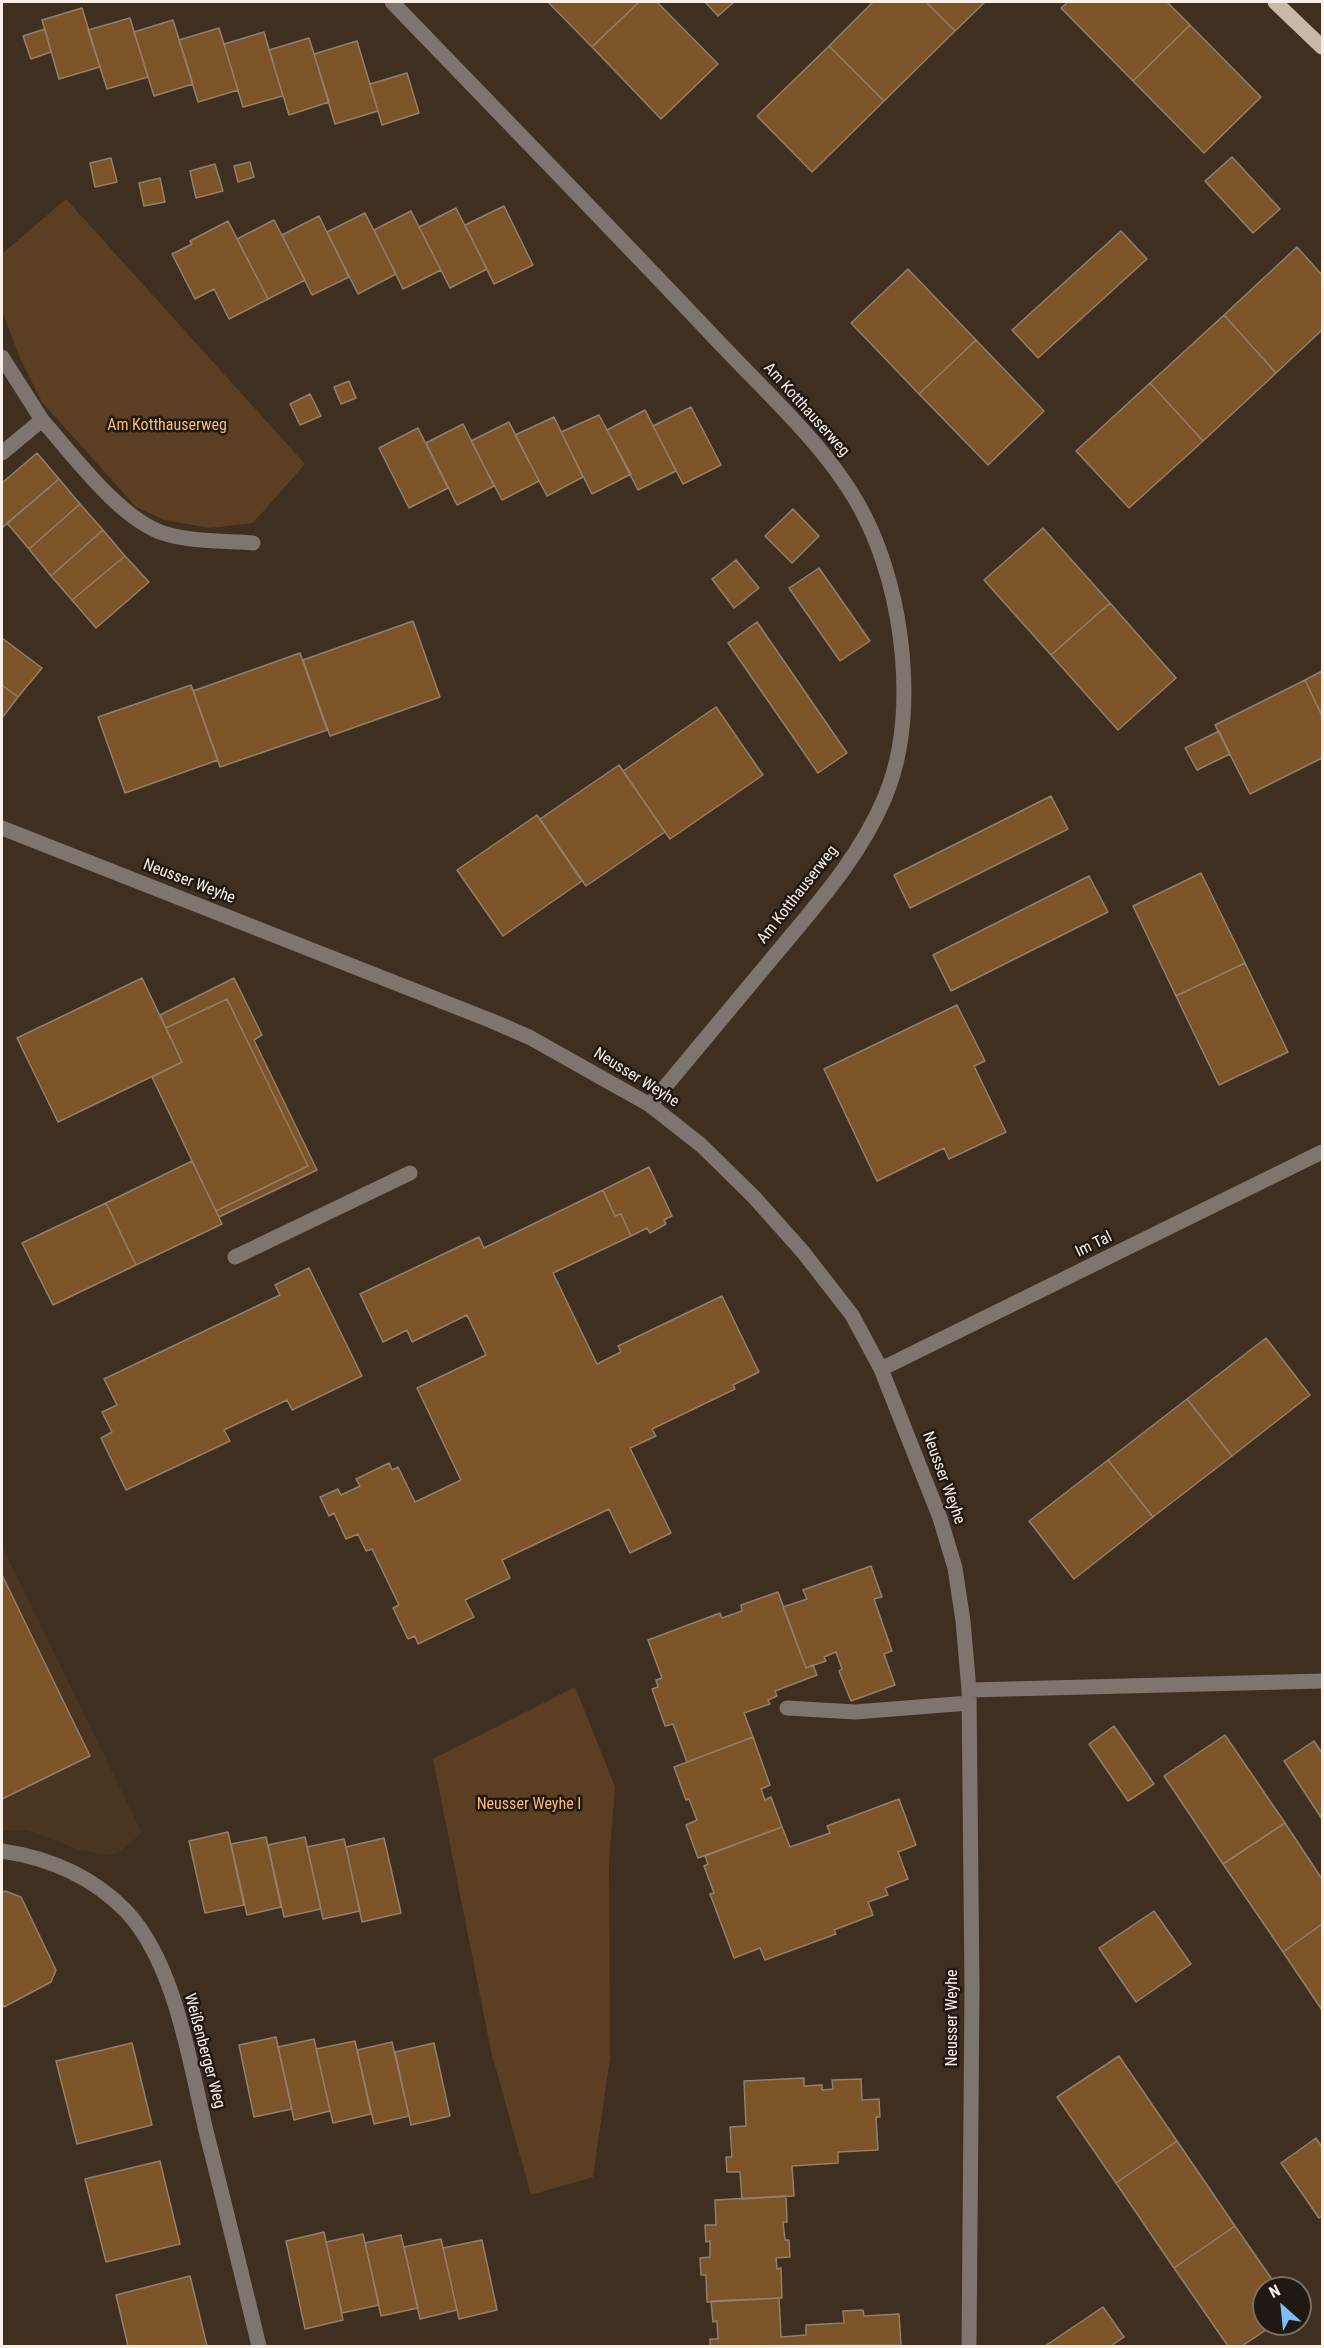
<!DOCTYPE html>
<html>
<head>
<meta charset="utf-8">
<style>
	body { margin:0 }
	#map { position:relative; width:1324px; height:2348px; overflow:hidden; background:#3f2f20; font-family:"Roboto Condensed",sans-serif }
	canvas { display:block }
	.frame { position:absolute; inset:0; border:3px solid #fbf0e7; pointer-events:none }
	.north { position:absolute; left:1252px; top:2276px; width:60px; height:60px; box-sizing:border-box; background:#201912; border:2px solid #786f67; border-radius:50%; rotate:333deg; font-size:16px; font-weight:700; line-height:24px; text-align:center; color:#fbf0e7 }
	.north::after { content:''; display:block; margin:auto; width:21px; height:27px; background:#7bbef8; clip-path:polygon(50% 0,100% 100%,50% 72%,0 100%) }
</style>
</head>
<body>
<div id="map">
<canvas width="1324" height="2348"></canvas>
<div class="frame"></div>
<div class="north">N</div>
</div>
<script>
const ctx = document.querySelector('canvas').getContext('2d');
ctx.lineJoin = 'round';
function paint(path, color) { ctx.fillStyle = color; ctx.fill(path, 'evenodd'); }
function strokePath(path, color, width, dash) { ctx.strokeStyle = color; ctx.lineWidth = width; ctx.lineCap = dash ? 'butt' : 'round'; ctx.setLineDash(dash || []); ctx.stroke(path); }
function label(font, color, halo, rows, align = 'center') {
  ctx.font = font + ' "Roboto Condensed",sans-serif'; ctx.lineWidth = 5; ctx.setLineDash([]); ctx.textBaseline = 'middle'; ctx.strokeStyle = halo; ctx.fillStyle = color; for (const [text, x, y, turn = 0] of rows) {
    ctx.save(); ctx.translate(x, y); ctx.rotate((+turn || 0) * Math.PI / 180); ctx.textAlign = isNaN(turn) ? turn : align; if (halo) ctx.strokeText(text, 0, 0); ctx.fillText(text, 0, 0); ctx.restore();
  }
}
const built = new Path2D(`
	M2,1546l140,287 -25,21 -12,1 -25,-5 -53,-20 -25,1z`);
const green = new Path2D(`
	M66,199l239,265 -52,59 -43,5 -46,-8 -28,-13 -94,-105 -21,-42 -19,-49v-57z
	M575,1687l40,100 -6,74 1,197 -17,119 -62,18 -40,-144 -58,-292z`);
const building = new Path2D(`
	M548,2h91l-47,45z
	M639,2h18l61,62 -57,55 -69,-72z
	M705,2h29l-16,14z
	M873,2h53l29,29 -71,70 -55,-55z
	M926,2h59l-30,29z
	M1068,2h99l23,23 -57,56 -72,-73z
	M82,8l18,59 -41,12 -17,-59z
	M130,18l18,59 -41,12 -19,-59z
	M173,20l20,64 -39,12 -20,-64z
	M1190,25l71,72 -57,56 -71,-72z
	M219,28l19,62 -40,12 -19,-62z
	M45,29l6,23 -20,7 -8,-23z
	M264,32l19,64 -40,11 -19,-63z
	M309,38l20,64 -40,13 -20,-65z
	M357,41l21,70 -43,13 -21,-70z
	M829,46l55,55 -72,71 -55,-56z
	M407,73l12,40 -37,12 -12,-41z
	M1232,157l48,52 -27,24 -48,-52z
	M111,158l6,24 -22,5 -5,-24z
	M250,162l4,15 -16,5 -4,-16z
	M215,164l8,27 -27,7 -6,-27z
	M160,178l5,24 -21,4 -5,-23z
	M504,206l29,59 -39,19 -29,-59z
	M456,208l31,61 -37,19 -31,-61z
	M411,211l30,59 -38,19 -29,-59z
	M365,213l31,61 -38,20 -31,-62z
	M319,216l30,61 -37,18 -30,-60z
	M274,220l31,60 -37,19 -31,-60z
	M228,221l40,78 -39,20 -15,-30 -19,10 -23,-45 20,-10 -2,-3z
	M1121,231l26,28 -109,99 -26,-28z
	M1297,247l25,28v55l-46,43 -52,-58z
	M908,269l68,71 -57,54 -68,-71z
	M1224,315l52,58 -73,68 -53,-58z
	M976,340l68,71 -56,54 -69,-71z
	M349,381l7,17 -15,6 -7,-17z
	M1150,383l53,58 -74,67 -53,-57z
	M310,394l11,22 -21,9 -10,-21z
	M691,407l30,58 -38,19 -30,-58z
	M645,410l31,61 -38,19 -31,-60z
	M599,415l32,59 -39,20 -31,-62z
	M554,417l29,60 -36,19 -32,-61z
	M509,422l30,59 -37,19 -31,-59z
	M463,424l31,62 -37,19 -31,-62z
	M418,428l30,60 -39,20 -30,-60z
	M37,453l22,26 -57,49v-45z
	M59,479l21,25 -51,45 -22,-26z
	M80,504l23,26 -52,46 -22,-27z
	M793,509l26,27 -27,27 -27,-27z
	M1043,528l67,75 -59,52 -67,-75z
	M103,530l22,26 -53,44 -21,-24z
	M125,556l24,26 -53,46 -24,-28z
	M736,560l23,28 -25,20 -22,-29z
	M819,568l51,73 -30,20 -51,-73z
	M1110,603l66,75 -58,52 -67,-75z
	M413,621l27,76 -110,39 -27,-76z
	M757,622l90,131 -29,20 -90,-130z
	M2,638l40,30 -24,29 -16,-12z
	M300,653l27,77 -107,37 -27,-76z
	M1322,671v45l-17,-36z
	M1305,680l17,36v42l-72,36 -35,-69z
	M2,685l16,12 -16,21z
	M191,685l27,75 -93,33 -27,-76z
	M716,707l47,68 -93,64 -47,-68z
	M1219,731l11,23 -33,16 -12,-22z
	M619,765l46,67 -79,54 -46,-67z
	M1051,796l17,33 -158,79 -16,-33z
	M537,815l45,66 -79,55 -46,-66z
	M1201,873l44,90 -69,33 -43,-90z
	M1089,876l19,36 -157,79 -18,-36z
	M1245,963l43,89 -69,33 -43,-89z
	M142,978l40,84 -124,60 -41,-84z
	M234,978l28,57 -8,5 63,130 -98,47 -3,-6 92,-45 -81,-167 -61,29 -6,-13z
	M227,999l81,167 -92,45 -64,-134 30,-15 -16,-34z
	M957,1005l28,56 -11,5 32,66 -57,27 -5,-11 -67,33 -53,-112z
	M192,1161l30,63 -86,41 -30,-62z
	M649,1167l23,49 -8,4 2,4 -16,9 -3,-5 -16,8 -10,-22 -6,2 -12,-26z
	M603,1190l12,26 6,-2 10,22 -78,37 44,91 24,-12 -3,-6 104,-50 37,76 -26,13 2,4 -83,40 4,7 -26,12 41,85 -41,20 -21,-44 -107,51 8,18 -45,22 9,17 -56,27 -3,-8 -7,3 -15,-31 6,-3 -27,-56 -6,2 -8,-17 -12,5 -12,-26 -5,3 -9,-19 18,-8 3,6 19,-9 -4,-7 33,-16 3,7 6,-3 17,35 46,-22 -44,-92 69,-33 -19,-40 -55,27 -5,-12 -24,12 -23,-48 119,-57 5,11z
	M106,1203l30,62 -83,40 -31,-62z
	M309,1268l53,108 -70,34 -5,-10 -63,30 6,11 -104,49 -25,-52 11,-6 -10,-20 15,-7 -13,-26 176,-84 -5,-10z
	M1266,1338l44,57 -78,61 -45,-57z
	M1187,1399l45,57 -79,61 -45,-57z
	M1108,1460l45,57 -79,62 -45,-58z
	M871,1566l11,31 -8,2 18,52 -8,3 11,31 -44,16 -12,-30 3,-2 -6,-17 -12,5 2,4 -20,7 -23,-61 24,-8 -4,-9z
	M2,1575l88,181 -88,43z
	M778,1592l28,76 7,-3 4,10 -42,16 2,5 -9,4 2,4 -26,9 9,24 -66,25 -14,-38 -8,2 -13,-37 6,-2 -2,-7 6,-2 -14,-38 72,-27 2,5 20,-7 -1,-6z
	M1114,1726l40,58 -26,17 -39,-57z
	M1225,1735l60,88 -62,41 -59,-88z
	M753,1737l17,48 -9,4 4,11 6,-3 11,30 -84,31 -12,-33 11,-5 -8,-21 -3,1 -12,-33z
	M1314,1741l8,12v66l-38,-58z
	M899,1799l17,46 -18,7 10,27 -23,9 3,7 -20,7 5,13 -39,15 2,4 -71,26 -5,-12 -26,10 -24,-64 4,-1 -10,-27 4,-2 -3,-8 77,-29 8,20 40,-14 -3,-7z
	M1285,1823l37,56v45l-39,28 -60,-88z
	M228,1832l16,73 -39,8 -16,-72z
	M266,1837l15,70 -34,8 -16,-71z
	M305,1837l16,72 -37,8 -16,-72z
	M384,1838l17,75 -39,9 -16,-75z
	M344,1839l16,72 -37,8 -16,-72z
	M5,1891l16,6 35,73 -5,12 -47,25 -2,-5v-109z
	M1154,1911l37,53 -55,38 -37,-54z
	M1322,1924v86l-39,-58z
	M276,2037l16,72 -38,8 -15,-72z
	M314,2039l16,72 -36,9 -16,-73z
	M355,2041l16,73 -38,9 -17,-74z
	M392,2042l17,74 -35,8 -17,-74z
	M132,2043l20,82 -75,19 -21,-83z
	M434,2043l16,73 -39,9 -16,-73z
	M1119,2056l58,85 -61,42 -59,-86z
	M804,2078v8l18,-1v5l11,-1 -1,-9 29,-1 1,21 17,-1 1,18h-4l2,33 -40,2v11l-46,3 2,30 -52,3 -2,-27h-13l-1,-15h6l-2,-30 16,-1 -2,-45z
	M1316,2138l6,9v69l-3,2 -38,-55z
	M1177,2141l58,85 -61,42 -58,-85z
	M160,2161l20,83 -74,18 -21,-83z
	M786,2196l1,26h-4l2,18h4l1,17 -14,1 1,11 4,-1 1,30 -75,4 -1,-27h-5l-1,-17 10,-1v-16l-4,1 -1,-17h11l-1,-25z
	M1235,2226l43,62h-14v36h11l-33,22h-14l-54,-78z
	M324,2232l19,88 -38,9 -19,-88z
	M363,2234l16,71 -37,8 -16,-71z
	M401,2235l17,73 -37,8 -16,-73z
	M441,2239l16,71 -37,9 -16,-72z
	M482,2240l15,70 -38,9 -16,-71z
	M190,2276l17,70h-79l-12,-51z
	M779,2298l2,39 25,-2v-10l38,-2 -1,-12 20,-1 1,6 35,-2 2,31 -191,1v-7h8l-1,-18 -4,1 -2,-21z
	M1103,2307l21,30 -13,9h-66z`);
const minor = new Path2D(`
	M392,2c107,111 215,222 321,334 51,55 117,112 151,179 40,78 55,201 21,282 -24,58 -67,106 -106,153 -43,52 -86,104 -129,155
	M2,357l40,63 -40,33
	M42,420c31,35 79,101 124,114 28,8 59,7 87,9
	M2,828l490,193 37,16 121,68 51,40 53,52 49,55 49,63 29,54 59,149 15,50 8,53 6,69 3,299 -3,357
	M235,1257l175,-84
	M881,1369l441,-217
	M969,1690l353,-9
	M787,1708l68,4 114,-9
	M2,1851c47,7 90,25 124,60 50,53 64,154 81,224 18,70 35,141 52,211`);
const major = new Path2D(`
	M1275,2l47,45`);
const streetNames = [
	["Am Kotthauserweg",806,410,48],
	["Neusser Weyhe",189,882,21],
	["Am Kotthauserweg",798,895,-52],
	["Neusser Weyhe",636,1078,32],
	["Im Tal",1094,1245,-26],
	["Neusser Weyhe",943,1478,70],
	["Neusser Weyhe",953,2018,-90],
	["Weißenberger Weg",204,2051,75]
];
const parkNames = [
	["Am Kotthauserweg",167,426],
	["Neusser Weyhe I",529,1805]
];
paint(built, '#4a3521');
paint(green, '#5c3f22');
paint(building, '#7d5427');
strokePath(building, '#92806e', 1.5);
strokePath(minor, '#7e756e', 15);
strokePath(major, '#c8b8a8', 15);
label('16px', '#fbf0e7', '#201912', streetNames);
label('16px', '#fdbc7a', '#201912', parkNames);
</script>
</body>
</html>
